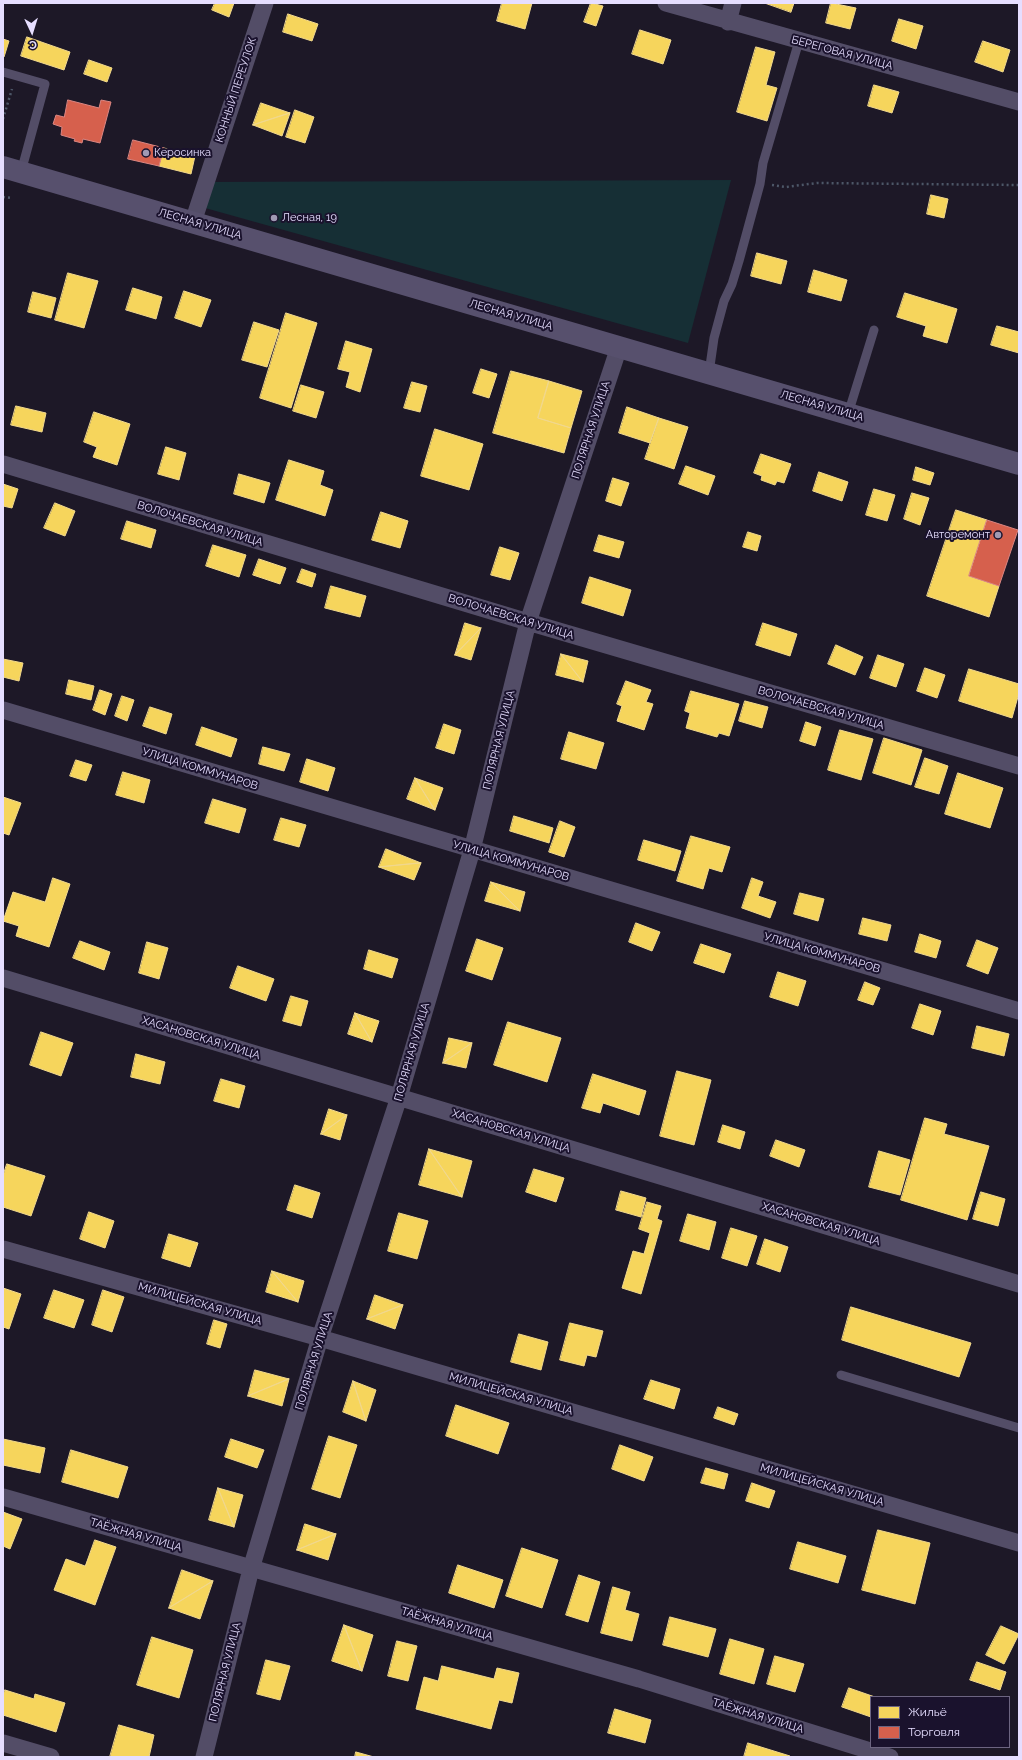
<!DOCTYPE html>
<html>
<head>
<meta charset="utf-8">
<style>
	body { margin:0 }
	#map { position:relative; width:1022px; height:1760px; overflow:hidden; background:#1d1827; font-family:Raleway,sans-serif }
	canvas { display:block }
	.frame { position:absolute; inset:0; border:4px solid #e6deff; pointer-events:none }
	.legend { position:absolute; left:870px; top:1696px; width:140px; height:52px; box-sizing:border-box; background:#1a122d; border:1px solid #6c6481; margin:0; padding:5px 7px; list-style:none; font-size:12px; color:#e6deff }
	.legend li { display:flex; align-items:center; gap:8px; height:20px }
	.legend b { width:20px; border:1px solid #6c6481 }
	.north { position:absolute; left:12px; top:12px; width:40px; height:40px; -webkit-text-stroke:3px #1a122d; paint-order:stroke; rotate:176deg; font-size:11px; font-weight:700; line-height:16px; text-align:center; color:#e6deff }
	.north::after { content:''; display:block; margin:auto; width:14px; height:18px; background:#e6deff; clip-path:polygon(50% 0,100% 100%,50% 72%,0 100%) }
</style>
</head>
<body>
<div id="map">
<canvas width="1022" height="1760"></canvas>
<div class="frame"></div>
<ul class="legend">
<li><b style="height:11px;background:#f6d55c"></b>Жильё</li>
<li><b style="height:11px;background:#d6604d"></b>Торговля</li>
</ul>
<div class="north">С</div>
</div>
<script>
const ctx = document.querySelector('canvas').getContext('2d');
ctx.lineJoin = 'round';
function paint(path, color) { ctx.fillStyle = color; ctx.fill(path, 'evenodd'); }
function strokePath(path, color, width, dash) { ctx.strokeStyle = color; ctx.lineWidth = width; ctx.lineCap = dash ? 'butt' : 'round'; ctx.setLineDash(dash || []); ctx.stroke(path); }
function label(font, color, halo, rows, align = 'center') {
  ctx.font = font + ' Raleway,sans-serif'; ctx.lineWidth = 4; ctx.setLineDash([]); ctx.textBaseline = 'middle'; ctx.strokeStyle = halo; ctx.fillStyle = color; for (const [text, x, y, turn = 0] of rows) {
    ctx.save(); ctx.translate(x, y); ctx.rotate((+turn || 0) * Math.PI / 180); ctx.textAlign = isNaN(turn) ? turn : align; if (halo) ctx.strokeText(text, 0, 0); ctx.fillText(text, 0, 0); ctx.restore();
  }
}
const green = new Path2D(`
	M731,180l-43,163 -490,-137 8,-24z`);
const homes = new Path2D(`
	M215,3h19l-5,14 -17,-7z
	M502,3h30l-7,26 -28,-8z
	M591,3l12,3 -7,20 -12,-4z
	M765,3h29l-3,9z
	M831,3l25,5 -6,21 -24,-6z
	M288,14l30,10 -6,17 -29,-9z
	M899,19l24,7 -7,23 -24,-8z
	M640,30l31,10 -8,24 -31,-10z
	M27,37l43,15 -6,18 -43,-14z
	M3,39l6,2 -5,16h-1z
	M983,41l27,9 -7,22 -28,-10z
	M756,47l19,5 -9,33 11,3 -10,33 -30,-9z
	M89,60l23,8 -5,14 -23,-8z
	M874,85l25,7 -7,21 -24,-7z
	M261,103l29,10 -37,12z
	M295,110l19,7 -9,26 -19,-6z
	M290,113l-8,23 -29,-11z
	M164,148l31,8 -4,18 -32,-8z
	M931,195l17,4 -4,19 -17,-4z
	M757,253l30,8 -6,23 -30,-8z
	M814,270l33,10 -6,21 -33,-9z
	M68,273l30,8 -14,47 -29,-8z
	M133,288l29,9 -6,22 -30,-9z
	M184,291l27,9 -10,27 -26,-9z
	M33,292l23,6 -5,20 -23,-6z
	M905,293l52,16 -10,34 -24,-7 3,-10 -29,-9z
	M286,313l31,10 -26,85 -31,-10z
	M254,322l25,8 -12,37 -25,-7z
	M997,326l22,6v21l-28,-8z
	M346,341l26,8 -12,43 -14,-5 4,-15 -12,-3z
	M481,369l16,5 -8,24 -16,-5z
	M511,371l38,10 -11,37 33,10 -7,25 -71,-20z
	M549,381l33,10 -11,37 -33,-10z
	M412,382l15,4 -7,26 -16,-4z
	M301,385l23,7 -8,26 -23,-7z
	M16,406l30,7 -4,19 -31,-7z
	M627,407l32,11 -9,25 -31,-10z
	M94,412l36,12 -13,41 -24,-8 4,-10 -13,-5z
	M659,418l29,9 -14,42 -29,-10z
	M435,429l48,15 -14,46 -48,-14z
	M166,447l20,6 -7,27 -21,-6z
	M761,454l30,10 -7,19 -7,-2 -2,4 -14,-5 1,-4 -8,-3z
	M289,460l35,11 -4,14 13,5 -8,26 -49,-16z
	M686,466l29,10 -7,19 -29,-11z
	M916,467l18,6 -4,12 -17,-5z
	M819,472l29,10 -6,19 -29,-10z
	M239,474l31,9 -6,20 -30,-9z
	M613,478l16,5 -8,23 -15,-5z
	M3,484l15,5 -6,19 -9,-2z
	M874,489l21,6 -8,26 -21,-6z
	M912,493l17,5 -9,27 -16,-6z
	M55,503l20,8 -10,25 -21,-8z
	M956,510l31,10 -18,56 30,10 -10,31 -62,-21z
	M381,512l27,9 -8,27 -28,-8z
	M127,521l29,9 -5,18 -30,-9z
	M748,532l13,4 -4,15 -14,-4z
	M599,535l25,7 -5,16 -25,-7z
	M213,545l33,10 -7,22 -33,-11z
	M500,547l19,6 -9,27 -19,-5z
	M259,559l27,9 -6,16 -27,-9z
	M302,569l14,5 -4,13 -15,-5z
	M590,577l41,13 -8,26 -41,-13z
	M331,586l35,10 -6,21 -35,-9z
	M465,623l16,5 -26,27z
	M763,623l34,11 -7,22 -34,-11z
	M481,628l-10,32 -16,-5z
	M836,645l27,12 -8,18 -27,-11z
	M561,654l27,7 -5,21z
	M561,654l22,28 -27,-7z
	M878,655l26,9 -8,23 -26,-9z
	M3,659l20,4 -4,18 -16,-4z
	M925,668l20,7 -8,23 -20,-7z
	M969,669l50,15v9l-7,25 -53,-17z
	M69,680l25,6 -3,14 -25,-6z
	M626,681l25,9 -5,12 7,2 -9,26 -27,-9 5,-15 -5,-2z
	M100,690l12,4 -7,21 -12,-5z
	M691,691l48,13 -10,32 -10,-3 -2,4 -31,-9 4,-15 -5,-2z
	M122,696l12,4 -7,21 -12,-5z
	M745,701l23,6 -6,21 -23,-7z
	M150,707l22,7 -6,20 -23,-8z
	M806,722l15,5 -6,19 -15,-5z
	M444,724l17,6 -7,24 -18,-6z
	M202,727l35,12 -6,18 -35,-12z
	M840,730l33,9 -12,41 -33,-10z
	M569,732l35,11 -8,26 -35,-10z
	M884,738l38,12 -11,35 -38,-12z
	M263,747l27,7 -6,17 -25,-7z
	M925,758l23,8 -9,28 -24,-7z
	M307,759l28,9 -7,23 -28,-9z
	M76,760l16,5 -6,16 -16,-5z
	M123,772l27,8 -6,23 -28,-8z
	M958,773l45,15 -13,40 -45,-14z
	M415,778l28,10 -8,22z
	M415,778l20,32 -28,-11z
	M3,797l18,6 -12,32 -6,-2z
	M213,799l33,10 -7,24 -34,-10z
	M514,816l39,12 -4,15 -39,-12z
	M281,818l25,7 -7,22 -25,-7z
	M560,821l15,6 -11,30 -15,-5z
	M691,836l39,11 -8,25 -13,-4 -6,21 -26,-8z
	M644,840l37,11 -6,20 -37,-11z
	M386,849l35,14 -42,4z
	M421,863l-7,17 -35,-13z
	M53,878l17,6 -21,63 -33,-11 3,-10 -16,-5 10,-29 32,10z
	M752,878l11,4 -5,14 18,6 -6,16 -28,-10z
	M491,882l34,10 -5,19z
	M491,882l29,29 -35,-10z
	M800,893l24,6 -6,22 -24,-7z
	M863,918l28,7 -4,16 -28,-7z
	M636,923l24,9 -8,19 -23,-9z
	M920,934l21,7 -5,17 -21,-6z
	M477,939l26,9 -11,32 -26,-9z
	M977,940l21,8 -10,26 -21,-8z
	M80,941l30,11 -6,18 -31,-12z
	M147,942l21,6 -9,31 -20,-6z
	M701,944l30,10 -7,19 -30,-10z
	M369,950l29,9 -6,19 -28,-9z
	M238,966l36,13 -8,22 -36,-13z
	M778,972l28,9 -8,25 -28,-9z
	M865,982l15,6 -7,17 -15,-5z
	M291,996l17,5 -7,25 -18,-5z
	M920,1004l21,7 -8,24 -21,-7z
	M355,1013l24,8 -7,21z
	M355,1013l17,29 -24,-8z
	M508,1022l53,16 -14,44 -53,-17z
	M977,1026l32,8 -5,22 -32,-8z
	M41,1032l32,11 -12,33 -31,-11z
	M449,1038l23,5 -29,20z
	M472,1043l-6,25 -23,-5z
	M136,1054l29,8 -5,22 -29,-7z
	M677,1071l34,9 -17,65 -34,-9z
	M593,1074l53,17 -7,24 -36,-12 -3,10 -18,-5z
	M221,1079l24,7 -6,22 -25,-7z
	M329,1109l18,6 -26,19z
	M347,1115l-7,25 -19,-6z
	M925,1118l22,6 -3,10 45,12 -22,74 -66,-20z
	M723,1125l22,7 -5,17 -22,-7z
	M776,1140l29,10 -6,17 -29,-11z
	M429,1149l43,12 -10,36z
	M429,1149l33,48 -43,-12z
	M879,1151l31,9 -10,35 -31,-8z
	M7,1164l38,12 -14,40 -28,-9v-31z
	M534,1169l30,9 -8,24 -30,-10z
	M295,1185l25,8 -8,25 -25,-8z
	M621,1191l25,7 -5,19 -25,-7z
	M981,1192l24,7 -7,27 -25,-7z
	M647,1202l14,4 -4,13 5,2 -21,73 -19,-6 11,-37 11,3 6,-21 -11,-4z
	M89,1212l25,9 -9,27 -25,-9z
	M399,1213l29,8 -11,38 -29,-8z
	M688,1214l28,8 -7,28 -29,-9z
	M731,1228l26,8 -10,30 -25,-8z
	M169,1234l29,9 -8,24 -28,-9z
	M765,1239l23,8 -8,25 -23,-8z
	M272,1271l32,10 -6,21z
	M272,1271l26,31 -32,-10z
	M3,1288l18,6 -12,35 -6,-2z
	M54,1290l30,10 -10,28 -30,-10z
	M103,1290l21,7 -12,35 -20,-7z
	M375,1295l28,10 -36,14z
	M403,1305l-8,24 -28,-10z
	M851,1307l120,36 -12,34 -117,-37z
	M214,1320l13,4 -7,24 -13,-4z
	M570,1323l33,8 -7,26 -9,-2 -3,11 -24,-6z
	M519,1334l29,8 -7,28 -30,-8z
	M255,1370l34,9 -41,17z
	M289,1379l-7,27 -34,-10z
	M651,1380l29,9 -6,20 -30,-10z
	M353,1381l23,9 -10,31z
	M353,1381l13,40 -23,-9z
	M456,1405l53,18 -11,31 -52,-18z
	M718,1407l20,7 -4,11 -20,-7z
	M329,1436l28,9 -17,53 -28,-9z
	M3,1439l42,9 -5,25 -37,-8z
	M231,1439l33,11 -7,18 -32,-11z
	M620,1445l33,12 -9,24 -32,-12z
	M71,1450l57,17 -10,31 -56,-16z
	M706,1468l22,6 -4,15 -23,-6z
	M752,1483l23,8 -6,17 -23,-7z
	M218,1488l25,7 -9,32z
	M218,1488l16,39 -25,-7z
	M3,1512l19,7 -12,30 -7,-3z
	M305,1524l31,10 -39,16z
	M878,1530l52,13 -15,61 -53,-14z
	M336,1534l-8,26 -31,-10z
	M95,1540l21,7 -21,58 -41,-15 12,-31 19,7z
	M798,1542l48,14 -8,27 -48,-14z
	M522,1548l36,12 -16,48 -36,-12z
	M458,1565l45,15 -9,28 -45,-15z
	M182,1570l31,11 -44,27z
	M579,1575l21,7 -12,40 -22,-7z
	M213,1581l-13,38 -31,-11z
	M613,1587l17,5 -5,18 14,4 -7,27 -31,-8z
	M670,1617l46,12 -8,28 -45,-12z
	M344,1625l29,10 -11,36z
	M344,1625l18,46 -30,-10z
	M1001,1626l18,8 -15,30 -18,-9z
	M152,1637l41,13 -14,48 -42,-13z
	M730,1639l34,10 -10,35 -34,-10z
	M397,1641l20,5 -9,35 -20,-5z
	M775,1656l29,8 -9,28 -28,-8z
	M266,1660l24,6 -10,34 -23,-6z
	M977,1662l29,10 -6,18 -30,-10z
	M442,1666l52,13 3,-11 22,5 -7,30 -13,-3 -8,29 -75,-20 8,-32 14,4z
	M849,1688l26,9h-4v20l-29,-10z
	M5,1690l29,9 1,-5 30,9 -9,29 -53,-17v-20z
	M615,1709l36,11 -6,23 -37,-10z
	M119,1725l35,10 -5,22h-39z
	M748,1743l42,13v1h-46z
	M356,1752l18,5h-19z`);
const shops = new Path2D(`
	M68,100l31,8 2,-8 10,2 -11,41 -17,-4 -1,4 -8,-2 1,-2 -14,-4 1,-8 -9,-3 3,-9 8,2z
	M133,140l31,8 -5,18 -31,-7z
	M987,520l31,10 -19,56 -30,-10z`);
const path = new Path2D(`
	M3,119l9,-30
	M772,185l14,2 31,-4 202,2
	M3,197l9,1`);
const lane = new Path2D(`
	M3,72l42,12 -24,88
	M709,373l5,-35 10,-37 8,-17 7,-23 21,-77 3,-21 36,-122
	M848,414l26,-84
	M841,1375l178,53`);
const street = new Path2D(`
	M666,3l353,99
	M728,22l5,-19
	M193,222l72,-219
	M3,464l525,158 491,144
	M3,710l1016,301
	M3,978l1016,306
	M3,1249l317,89 699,205
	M3,1497l636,182 251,78
	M3,1743l48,14
	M204,1757l47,-188 69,-231 79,-241 73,-247 56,-228 91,-275`);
const secondary = new Path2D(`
	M3,167l1016,297`);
const markers = [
	[146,153,4,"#a099b3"],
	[274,218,4,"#a099b3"],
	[998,535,4,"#a099b3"]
];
const streetNames = [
	["БЕРЕГОВАЯ УЛИЦА",842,53,15],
	["КОННЫЙ ПЕРЕУЛОК",236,90,-72],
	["ЛЕСНАЯ УЛИЦА",200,224,16],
	["ЛЕСНАЯ УЛИЦА",511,315,16],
	["ЛЕСНАЯ УЛИЦА",822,406,16],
	["ПОЛЯРНАЯ УЛИЦА",591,430,-72],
	["ВОЛОЧАЕВСКАЯ УЛИЦА",200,524,17],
	["ВОЛОЧАЕВСКАЯ УЛИЦА",511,617,17],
	["ВОЛОЧАЕВСКАЯ УЛИЦА",821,708,16],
	["ПОЛЯРНАЯ УЛИЦА",499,740,-76],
	["УЛИЦА КОММУНАРОВ",200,769,17],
	["УЛИЦА КОММУНАРОВ",511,861,16],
	["УЛИЦА КОММУНАРОВ",822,953,16],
	["ХАСАНОВСКАЯ УЛИЦА",201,1038,17],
	["ПОЛЯРНАЯ УЛИЦА",412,1052,-74],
	["ХАСАНОВСКАЯ УЛИЦА",511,1131,17],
	["ХАСАНОВСКАЯ УЛИЦА",821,1224,17],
	["МИЛИЦЕЙСКАЯ УЛИЦА",200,1304,16],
	["ПОЛЯРНАЯ УЛИЦА",314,1361,-73],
	["МИЛИЦЕЙСКАЯ УЛИЦА",511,1394,16],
	["МИЛИЦЕЙСКАЯ УЛИЦА",822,1485,16],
	["ТАЁЖНАЯ УЛИЦА",136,1535,16],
	["ТАЁЖНАЯ УЛИЦА",447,1624,16],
	["ПОЛЯРНАЯ УЛИЦА",225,1672,-76],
	["ТАЁЖНАЯ УЛИЦА",758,1716,17]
];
const poiNames = [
	["Керосинка",154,153],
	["Лесная, 19",282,218],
	["Авторемонт",990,535,"right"]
];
paint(green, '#162f35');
paint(homes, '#f6d55c');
strokePath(homes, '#f1d88d', 1);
paint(shops, '#d6604d');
strokePath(shops, '#db8682', 1);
strokePath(path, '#4d5768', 2.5, [2, 3]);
strokePath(lane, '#534d67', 9);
strokePath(street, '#534d67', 17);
strokePath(secondary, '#57506d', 22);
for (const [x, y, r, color] of markers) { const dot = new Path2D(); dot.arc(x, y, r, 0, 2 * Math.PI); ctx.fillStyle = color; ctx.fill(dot); strokePath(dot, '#1a122d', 1.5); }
label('11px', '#e6deff', '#1a122d', streetNames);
label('11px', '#e6deff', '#1a122d', poiNames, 'left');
</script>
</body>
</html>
